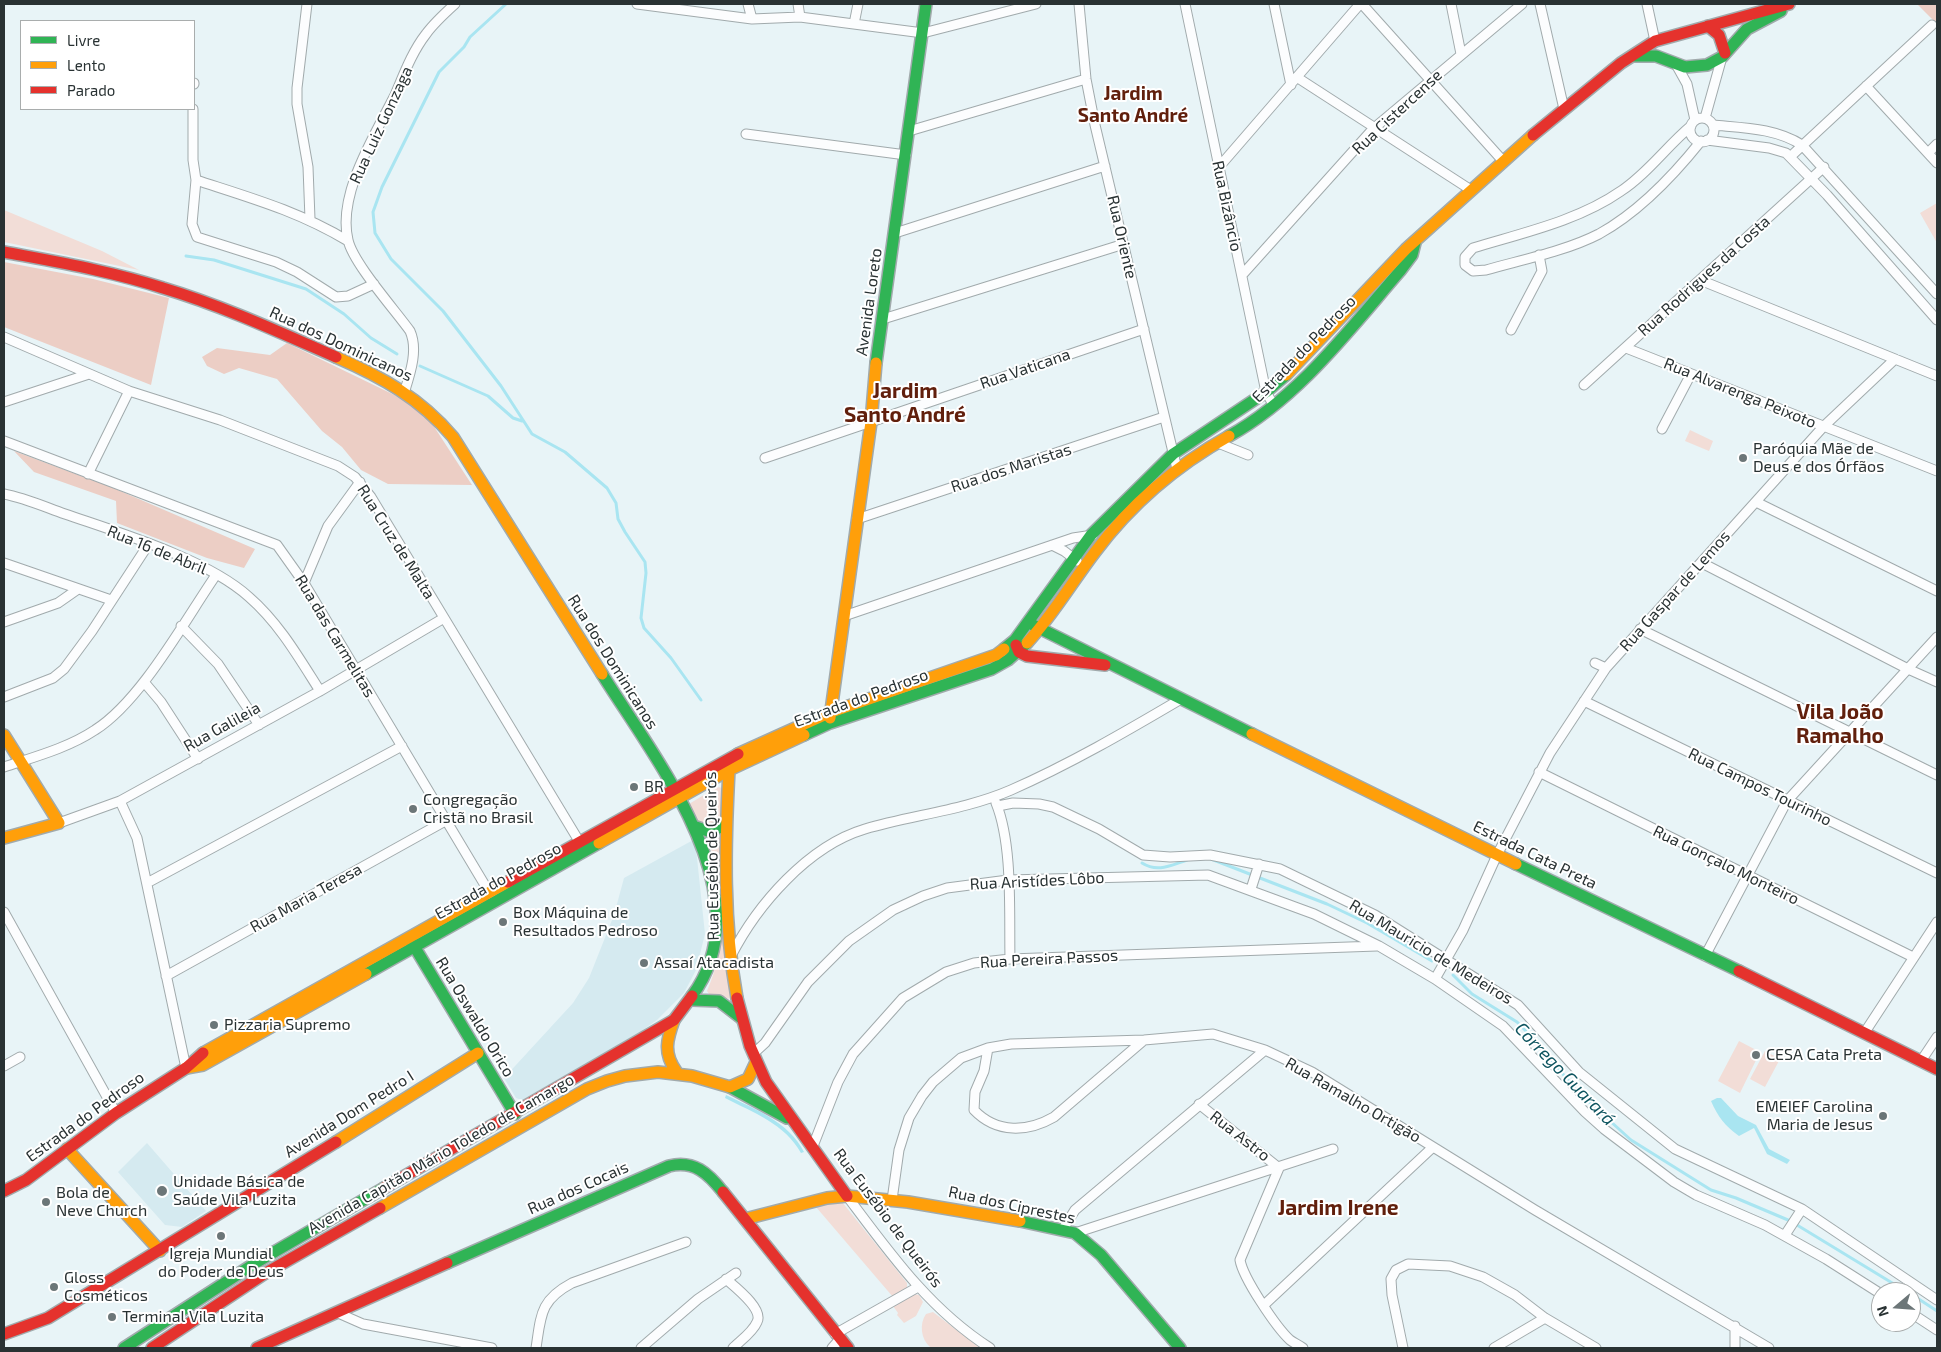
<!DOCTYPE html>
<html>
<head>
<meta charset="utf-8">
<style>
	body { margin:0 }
	#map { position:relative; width:1941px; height:1352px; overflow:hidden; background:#e8f4f7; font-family:"Exo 2",sans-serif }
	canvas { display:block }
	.frame { position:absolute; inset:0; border:5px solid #293233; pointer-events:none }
	.legend { position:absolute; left:20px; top:20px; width:175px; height:90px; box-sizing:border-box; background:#fff; border:1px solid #a9adad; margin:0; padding:6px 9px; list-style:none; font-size:15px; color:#293233 }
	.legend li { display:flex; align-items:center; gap:10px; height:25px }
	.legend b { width:25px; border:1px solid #a9adad }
	.north { position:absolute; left:1871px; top:1282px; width:50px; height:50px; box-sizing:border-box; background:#fff; border:1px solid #a9adad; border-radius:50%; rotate:252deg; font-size:14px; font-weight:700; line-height:20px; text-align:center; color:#293233 }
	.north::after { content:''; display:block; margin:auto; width:18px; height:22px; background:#6c7678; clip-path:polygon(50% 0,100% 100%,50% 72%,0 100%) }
</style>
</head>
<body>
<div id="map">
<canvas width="1941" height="1352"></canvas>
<div class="frame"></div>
<ul class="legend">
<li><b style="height:6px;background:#30b455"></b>Livre</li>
<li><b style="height:6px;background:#ff9f0a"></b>Lento</li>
<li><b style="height:6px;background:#e5322d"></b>Parado</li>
</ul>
<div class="north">N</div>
</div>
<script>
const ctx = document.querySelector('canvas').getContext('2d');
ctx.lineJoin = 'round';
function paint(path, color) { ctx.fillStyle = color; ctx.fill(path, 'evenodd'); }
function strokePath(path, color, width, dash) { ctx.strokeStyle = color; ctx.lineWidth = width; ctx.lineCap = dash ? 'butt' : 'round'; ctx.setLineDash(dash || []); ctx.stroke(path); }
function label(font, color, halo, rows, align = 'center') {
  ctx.font = font + ' "Exo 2",sans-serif'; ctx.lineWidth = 4; ctx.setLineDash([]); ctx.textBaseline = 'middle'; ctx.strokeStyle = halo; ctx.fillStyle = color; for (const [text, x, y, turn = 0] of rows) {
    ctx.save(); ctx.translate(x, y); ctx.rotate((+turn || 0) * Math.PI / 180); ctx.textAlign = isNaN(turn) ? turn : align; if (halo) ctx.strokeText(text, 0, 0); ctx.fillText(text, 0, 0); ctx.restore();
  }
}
const built = new Path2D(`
	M695,839l10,95 -9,36 -12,23 -27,27 -17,12 -118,68 -6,-2 -12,-20 69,-75 16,-25 25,-63 10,-37z
	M147,1143l59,68 -24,16 -17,-2 -47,-53z`);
const green = new Path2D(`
	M1937,203v40l-17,-30z
	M4,210l98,41 37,19 -135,-28z
	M1690,430l23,11 -4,10 -24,-10z
	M717,787l6,1 -2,32 -13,7 -11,-6 -8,-17z
	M720,837l11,162c-7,-1 -14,-5 -22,-5l-2,-3c21,-47 20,-102 1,-150l2,-2z
	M1739,1041l21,11 -20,41 -22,-12z
	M1765,1051l15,8 -15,28 -15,-8z
	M842,1202l65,81v5l-14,9 -77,-90z
	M914,1294l5,1 4,7 -7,14 -12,7 -7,-8 1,-2 -5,-7z
	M933,1312l47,36 -50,-1c-9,-8 -11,-23 -4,-33z`);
const forest = new Path2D(`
	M1917,4h20v20z
	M4,262l89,17 76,19 -18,87 -147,-58z
	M287,343l126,61 20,21 39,60 -84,-1 -27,-14 -19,-23 -20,-16 -45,-52 -38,-11 -15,6 -17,-8 -5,-9 15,-9 53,7z
	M14,451l97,36 144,62 -11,19 -37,-10 -90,-35 -1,-22 -82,-29z`);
const water = new Path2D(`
	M726,1095c29,14 63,27 78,57l-3,1c-16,-29 -47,-40 -76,-55z
	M1717,1098h4l17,18 18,9 13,24 21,11 -3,4 -20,-10 -13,-26 -15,8c-14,-10 -21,-19 -28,-35z`);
const stream = new Path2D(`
	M506,4l-36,33 -6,10 -25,25 -57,115 -9,25 2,21 16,26 52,52 58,75 31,48 33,18 42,36 9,15 2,16 7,13 20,30 1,11 -5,45 3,10 27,30 30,42
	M186,256l28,4 92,29 38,25 27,24 26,16
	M420,366l68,30 25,22 9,3
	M1211,859l116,45 40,19 65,38
	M1142,863c16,10 29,2 45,-3
	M1453,975l19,19 45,28 15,15 45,54 54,49 80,50 25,8 52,22
	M1797,1225l110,67
	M1911,1294l26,17`);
const street = new Path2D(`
	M307,4l-10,84v16l11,63 2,52
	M637,4l115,15 48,-2 123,16 113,-29
	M748,4l4,15
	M798,4l2,13
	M1079,4l7,75 9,46 82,344
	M1185,4l81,388 8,14
	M1274,4l17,81
	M1362,4l141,157
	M1451,4l10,50
	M1540,4l24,105
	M1647,4l8,37
	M854,24l4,-20
	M1677,66l10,18 8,36
	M1298,78l173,112
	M194,84v-1
	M1866,86l71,77
	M193,109v51l3,20 -4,44 5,13 79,25 21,10 39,25 12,-1 26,-12
	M1705,118l17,-61
	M1690 130a12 12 0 1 1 24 0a12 12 0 1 1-24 0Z
	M1713,125c31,3 62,3 89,20l135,149
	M1691,126c-24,20 -44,48 -70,65 -43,30 -99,42 -148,57l-8,9v8l8,6 13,-1c35,-10 80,-19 113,-36 40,-22 74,-58 102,-93
	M909,131l177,-52
	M746,134l160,21
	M1707,140l62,8 17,5 41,42 110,125
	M1928,153l9,-9
	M1790,157l142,-132
	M1219,167l141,-163
	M196,180c55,18 102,31 152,61
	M895,233l210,-67
	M1242,275l131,-146 149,-125
	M1700,280l237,96
	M883,319l241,-75
	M1511,330l31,-59 -3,-16
	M4,337l125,54 91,29 118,46 17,11 16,20 211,349
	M1626,348l311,123
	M1584,385l240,-218
	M405,390c6,-19 13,-41 5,-59 -15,-21 -57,-68 -62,-91 -11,-46 27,-105 47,-145 9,-21 17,-43 31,-61 8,-11 19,-21 29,-30
	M4,402l85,-28
	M1662,429l29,-55
	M4,441l273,104 27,38 188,314
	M1218,443l30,12
	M765,458l379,-129
	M88,474l41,-83
	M4,494c21,4 41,13 61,20 55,19 142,45 184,83 30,26 50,61 71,94
	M1756,502l181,89
	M857,519l307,-102
	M1052,545l12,6 13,10
	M4,563l107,37
	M1702,563l206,106 29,13
	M304,583l24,-57 32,-44
	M844,616l229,-78 20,-3
	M4,622l54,-19 20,-14
	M181,626l37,38 41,61
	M1640,629l297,146
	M1595,663l11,5
	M144,682l17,20 37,57
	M4,697l49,-19 11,-9 28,-38 56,-86
	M1584,701l353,172
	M4,767c30,-10 64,-19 91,-37 46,-29 90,-110 121,-155
	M1539,772l374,185
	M120,801l17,37 49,230
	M996,803c17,42 13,109 14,156
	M998,806l15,-3 26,1 14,3 46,22 44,26 27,2 40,-2 70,14 95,46 143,90 61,67 96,77 127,60 135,91
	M59,823l61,-22 200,-110 124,-73
	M147,883l255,-137
	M1251,889l8,-25
	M4,912l112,201
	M731,956c26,-51 77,-110 134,-127 48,-14 100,-19 146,-39 59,-26 114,-58 170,-91
	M1705,956l82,-155 150,-164
	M166,976l281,-156
	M1435,979l28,-49 34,-75 53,-102 56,-85 217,-241 72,-68
	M1865,1032l72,-110
	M988,1048l-4,23 -9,21 -1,18c23,24 54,22 80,7l90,-77
	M753,1054l12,-11 43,-61 41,-41 44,-31 30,-14 24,-8 61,-8 200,-5 106,39 65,32 56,33 68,47 82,86 19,17 70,53 22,13 69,30 61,34 55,35
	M1921,1061l16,-24
	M4,1066l16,-9
	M1199,1104l80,64 -39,92c3,18 36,67 50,80 4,3 9,5 13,8
	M813,1146l25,-64 15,-28 50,-56 43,-26 28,-9 36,-4 367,-13
	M847,1196c42,56 82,113 143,152
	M892,1200l7,-50 10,-32 13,-22 11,-14 28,-24 27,-10 23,-4 133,-4 69,-6 52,16 47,22 223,138 234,138
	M1063,1229l12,-19 190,-160
	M1075,1233l258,-84
	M1785,1235l17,-26
	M726,1279c9,8 38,30 31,43 -4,10 -17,19 -24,26
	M1264,1305l169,-158
	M338,1313l25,11 129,24
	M1911,1313l26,17
	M1735,1326v22
	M835,1334l83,-47
	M536,1348c5,-33 4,-48 36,-65l114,-41
	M641,1348l57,-49 38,-26
	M832,1348l8,-9
	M1403,1348l-11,-53 -1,-16 5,-9 12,-6 42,2 33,11 32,18 30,23 51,30
	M1494,1348l51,-30`);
const fast = new Path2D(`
	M1633,56h23l29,11 22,-2 15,-8 25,-28 34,-18
	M876,363l50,-359
	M1229,436c69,-38 120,-106 171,-165l12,-16 3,-12
	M1033,625l219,109
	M1004,649l11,-9 76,-105 82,-81 93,-62 20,-17
	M602,674c53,85 164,222 90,322
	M804,735l26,-12 162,-54 16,-9 19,-17
	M696,827l12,4 18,-5
	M1516,864l223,107
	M411,941l104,173
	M366,974l233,-131
	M692,1000l27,1 22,17
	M730,1087l57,31
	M1020,1221l55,12 26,22 79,93
	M447,1263l222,-97c25,-6 39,7 54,26
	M124,1348l133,-86 127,-74`);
const slow = new Path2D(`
	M336,357c46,20 84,41 117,80l149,237
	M1286,375l120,-126 127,-114
	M1027,643c26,-28 45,-61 68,-91 36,-48 82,-87 134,-116
	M830,718l41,-296 5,-59
	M1252,734l264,130
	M4,735l55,88 -55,15
	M738,754l93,-42 165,-57 8,-6
	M726,764l3,6c-4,76 -6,152 8,228
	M599,843l130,-73 75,-35
	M674,1020c-7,19 -11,33 2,51
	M203,1053l305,-171
	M186,1068l17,-3 163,-91
	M336,1142l142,-89
	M67,1149l93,102
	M380,1208l207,-119 20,-8 18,-5 33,-4 34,4 38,11 18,-8 8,-17
	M745,1219l82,-21 20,-2 61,6 112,19`);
const jam = new Path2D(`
	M1708,26l11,9 6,18
	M1533,135l88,-72 34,-22 134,-37
	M4,252c53,10 107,19 159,36 60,18 116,44 173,69
	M1016,645l3,7 8,4 78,9
	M508,882l230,-128
	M1739,971l198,98
	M737,998l13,48 16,36 81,114
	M384,1188l290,-168 18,-24
	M4,1191l22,-11 90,-67 70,-45 17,-15
	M723,1192l125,156
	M4,1334l44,-16 288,-176
	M152,1348l112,-74 116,-66
	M257,1348l190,-85`);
const markers = [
	[1743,458,5,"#6c7678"],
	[634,787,5,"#6c7678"],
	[413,809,5,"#6c7678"],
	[503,922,5,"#6c7678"],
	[644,963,5,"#6c7678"],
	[214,1025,5,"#6c7678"],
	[1756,1055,5,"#6c7678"],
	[1883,1116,5,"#6c7678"],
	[162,1191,6,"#6c7678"],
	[46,1202,5,"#6c7678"],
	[221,1236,5,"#6c7678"],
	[54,1287,5,"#6c7678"],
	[112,1317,5,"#6c7678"]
];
const streetNames = [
	["Rua Cistercense",1397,112,-43],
	["Rua Luiz Gonzaga",381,125,-65],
	["Rua Bizâncio",1227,206,78],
	["Rua Oriente",1122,237,77],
	["Rua Rodrigues da Costa",1704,276,-42],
	["Avenida Loreto",869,302,-82],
	["Rua dos Dominicanos",341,344,25],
	["Estrada do Pedroso",1304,349,-46],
	["Rua Vaticana",1025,369,-19],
	["Rua Alvarenga Peixoto",1740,393,22],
	["Rua dos Maristas",1011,468,-18],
	["Rua Cruz de Malta",396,542,58],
	["Rua 16 de Abril",157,550,22],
	["Rua Gaspar de Lemos",1675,591,-48],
	["Rua das Carmelitas",335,636,59],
	["Rua dos Dominicanos",613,662,58],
	["Estrada do Pedroso",861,698,-20],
	["Rua Galileia",222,727,-29],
	["Rua Campos Tourinho",1760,787,26],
	["Estrada Cata Preta",1535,855,26],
	["Rua Eusébio de Queirós",712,856,-91],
	["Rua Gonçalo Monteiro",1726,865,26],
	["Estrada do Pedroso",498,881,-29],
	["Rua Aristídes Lôbo",1037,881,-3],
	["Rua Maria Teresa",306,898,-29],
	["Rua Mauricio de Medeiros",1431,952,31],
	["Rua Pereira Passos",1049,959,-3],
	["Rua Oswaldo Orico",475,1017,59],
	["Rua Ramalho Ortigão",1353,1100,30],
	["Avenida Dom Pedro I",349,1114,-32],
	["Estrada do Pedroso",85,1117,-36],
	["Rua Astro",1240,1136,38],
	["Avenida Capitão Mário Toledo de Camargo",441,1154,-30],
	["Rua dos Cocais",578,1188,-24],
	["Rua dos Ciprestes",1012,1205,12],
	["Rua Eusébio de Queirós",888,1218,53]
];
const poiNames = [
	["Paróquia Mãe de",1753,449],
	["Deus e dos Órfãos",1753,467],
	["BR",644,787],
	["Congregação",423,800],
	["Cristã no Brasil",423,818],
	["Box Máquina de",513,913],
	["Resultados Pedroso",513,931],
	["Assaí Atacadista",654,963],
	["Pizzaria Supremo",224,1025],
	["CESA Cata Preta",1766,1055],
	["EMEIEF Carolina",1873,1107,"right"],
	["Maria de Jesus",1873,1125,"right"],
	["Unidade Básica de",173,1182],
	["Saúde Vila Luzita",173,1200],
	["Bola de",56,1193],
	["Neve Church",56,1211],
	["Igreja Mundial",221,1254,"center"],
	["do Poder de Deus",221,1272,"center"],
	["Gloss",64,1278],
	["Cosméticos",64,1296],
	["Terminal Vila Luzita",122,1317]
];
const waterNames = [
	["Córrego Guarará",1565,1074,46]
];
const quarterNames = [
	["Jardim",1133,94],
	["Santo André",1133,116]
];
const districtNames = [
	["Jardim",905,391],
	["Santo André",905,415],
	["Vila João",1840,712],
	["Ramalho",1840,736],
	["Jardim Irene",1338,1208]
];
paint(built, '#d5eaf0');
paint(green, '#f2ddd7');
paint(forest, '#eccec5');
paint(water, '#a9e5f1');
strokePath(stream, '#a9e5f1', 3);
strokePath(street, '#a1aaac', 11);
strokePath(fast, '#a1aaac', 14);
strokePath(slow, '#a1aaac', 14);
strokePath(jam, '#a1aaac', 14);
strokePath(street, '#fcfdfe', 9);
strokePath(fast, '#30b455', 11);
strokePath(slow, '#ff9f0a', 11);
strokePath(jam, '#e5322d', 11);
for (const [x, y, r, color] of markers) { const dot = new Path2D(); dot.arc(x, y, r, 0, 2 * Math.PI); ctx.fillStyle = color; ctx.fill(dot); strokePath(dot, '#fff', 2); }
label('16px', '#293233', '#fff', streetNames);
label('16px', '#293233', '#fff', poiNames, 'left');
label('italic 18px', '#0d545f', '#fff', waterNames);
label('bold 19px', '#611f0c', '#fff', quarterNames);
label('bold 21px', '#611f0c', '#fff', districtNames);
</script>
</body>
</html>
